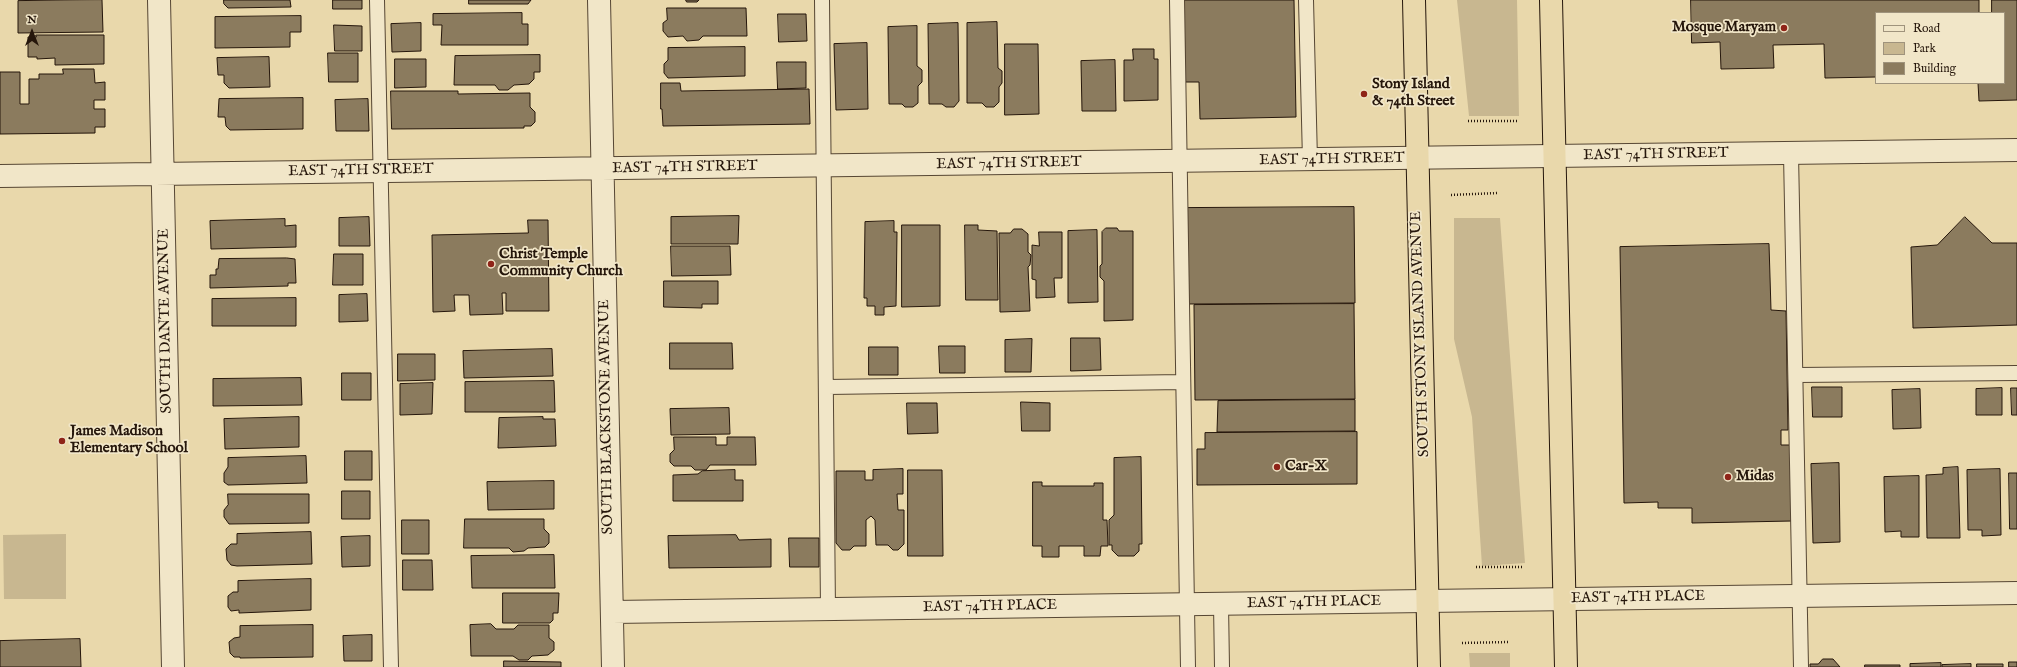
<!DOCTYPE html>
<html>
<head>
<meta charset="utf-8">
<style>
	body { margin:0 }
	#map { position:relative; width:2017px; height:667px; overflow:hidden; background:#e9d8ab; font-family:"IM FELL English",serif }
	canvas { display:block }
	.legend { position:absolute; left:1875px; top:12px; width:130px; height:72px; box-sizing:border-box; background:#f1e6c8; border:1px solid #9f937c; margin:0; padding:5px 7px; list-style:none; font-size:12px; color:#25160b }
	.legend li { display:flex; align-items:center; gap:8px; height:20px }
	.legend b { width:20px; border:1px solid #9f937c }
	.north { position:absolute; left:12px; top:12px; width:40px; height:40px; -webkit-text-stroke:3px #f1e6c8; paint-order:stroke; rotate:0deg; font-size:11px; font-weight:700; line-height:16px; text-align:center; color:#25160b }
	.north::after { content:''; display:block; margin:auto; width:14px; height:18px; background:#25160b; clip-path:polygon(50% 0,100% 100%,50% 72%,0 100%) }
</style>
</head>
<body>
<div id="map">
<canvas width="2017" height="667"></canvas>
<ul class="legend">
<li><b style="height:5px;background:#f1e6c8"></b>Road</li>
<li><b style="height:11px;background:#c8b790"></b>Park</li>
<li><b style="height:11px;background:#8b7b5e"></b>Building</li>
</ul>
<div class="north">N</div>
</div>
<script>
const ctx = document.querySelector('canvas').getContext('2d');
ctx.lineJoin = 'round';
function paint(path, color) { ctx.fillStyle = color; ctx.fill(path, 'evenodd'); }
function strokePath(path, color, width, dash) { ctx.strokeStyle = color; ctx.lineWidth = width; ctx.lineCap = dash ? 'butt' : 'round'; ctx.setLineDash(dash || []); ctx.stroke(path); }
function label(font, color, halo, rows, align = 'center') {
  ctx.font = font + ' "IM FELL English",serif'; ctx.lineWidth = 3.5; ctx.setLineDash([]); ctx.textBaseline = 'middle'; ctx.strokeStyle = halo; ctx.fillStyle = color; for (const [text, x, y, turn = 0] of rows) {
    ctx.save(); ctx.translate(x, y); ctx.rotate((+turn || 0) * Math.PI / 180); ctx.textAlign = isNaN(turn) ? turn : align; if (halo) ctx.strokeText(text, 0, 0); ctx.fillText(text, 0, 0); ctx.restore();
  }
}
const green = new Path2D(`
	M1457,0h60l2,116h-50z
	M1454,218h46l25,345 -43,3 -10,-149 -18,-78z
	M66,534v65h-62l-1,-64z
	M1469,653h41v14h-40z`);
const building = new Path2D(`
	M102,0l1,32 -85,1v-32z
	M224,0h66l1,7 -63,1 -4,-4z
	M333,0h29v9h-29z
	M469,0h62l-3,4h-59z
	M686,0h13l-2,2h-10z
	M1184,0h110l2,117 -96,2 -1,-37h-13z
	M1691,0h288v13h-103v64l-51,1 -1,-34 -51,1 1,23 -53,1 -1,-27 -28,1z
	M1992,0h25v100l-38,1 -1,-18h26v-70h-12z
	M667,8h79l1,28h-44l-4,4 -12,1 -4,-5 -15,1 -5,-6v-8l4,-3z
	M522,13v11h6v21h-87l1,-20h-9v-11z
	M778,14h28l1,27 -28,1z
	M301,16v16h-11v15l-75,1v-31z
	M997,22l1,46 4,3v12l-3,4v15l-5,5h-8l-4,-4h-15v-80z
	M421,23v28l-29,1 -1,-28z
	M958,23l1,78 -5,6h-8l-4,-3h-13l-1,-80z
	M334,25l28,1v25h-27z
	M917,26v40l5,4v12l-4,4v17l-5,4h-8l-3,-3h-13l-1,-77z
	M36,35h68v29l-49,1v-7l-18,1v-2h-9v-20h8z
	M867,43l1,66 -32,1 -2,-66z
	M1005,44h33l1,70 -34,1z
	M745,47v29l-77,2 -4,-5v-9l4,-4v-12z
	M1133,49h21v10h4v41l-34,1v-41h9z
	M328,53h30v29h-29z
	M540,55v17h-6v7l-5,5 -15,1 -6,5h-9l-4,-5h-41l1,-29z
	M269,57l1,30 -41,1 -5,-5v-8h-6l-1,-17z
	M395,59h31v28l-31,1z
	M1115,60l1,51h-34l-1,-50z
	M777,62h29v26l-28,1z
	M63,69h31l1,14 10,-1v18h-11v9h11v18h-10v6l-95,1v-62h20v32h9v-25h10v-5h24z
	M661,83h19l1,8 128,-2 1,35 -147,2 -1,-17h-1z
	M391,91h67v3l72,-1v14l5,5v10l-4,4h-7v2l-132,1z
	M303,98v31l-73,1 -4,-4 -1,-9h-7l1,-18z
	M368,99l1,32h-33l-1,-31z
	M1354,207l1,96 -169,1 -1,-96z
	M739,216l-1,28h-67v-27z
	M369,217l1,29h-31v-28z
	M1965,217l27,26h25v82l-104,3 -2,-81 26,-2z
	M285,219v7l11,-1v22l-85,2 -1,-28z
	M528,220h20l1,91h-43v-18h-4l1,21 -33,1 -1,-20h-15l1,16 -22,1 -1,-77 96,-2z
	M894,221v11h3l-1,74 -12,1v8h-9v-9h-8v-8h-3l1,-76z
	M902,225h38v81l-38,1z
	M965,225h13v5l19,1 1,69h-32z
	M1106,228h11l2,3h14v89l-29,1v-40l-4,-4v-11l2,-2v-32z
	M1014,229h8l6,5v18l3,3 -1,10 -2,2 2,44 -30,1 -1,-79h11z
	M1097,230l1,72 -30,1v-72z
	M1039,232h23v46h-8l1,19 -19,1v-18l-4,-1v-34l7,1z
	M1769,244l2,66 15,1 2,119h-7v15h10l1,76 -100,2v-15h-34v-6l-34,1 -4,-256z
	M671,246h59l1,29 -59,1z
	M334,254h29v31h-30z
	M287,258l8,1 1,24h-8v3l-78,2v-13h6v-6h2l1,-10z
	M664,281h54v23h-16v4l-38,-1z
	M367,294l1,27 -29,1v-27z
	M296,298v28h-84v-27z
	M1354,304l1,95 -160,1 -1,-95z
	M1071,338h29l1,32 -30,1z
	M1032,339l-1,33h-26v-32z
	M670,343h62l1,26h-63z
	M939,346h26v27h-25z
	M869,347h29v28h-29z
	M552,349l1,27 -89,2 -1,-27z
	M398,354h37v26l-37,1z
	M342,373h29v27h-29z
	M301,378l1,27 -89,1v-27z
	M554,381l1,31h-90v-30z
	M433,383l-1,31 -32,1v-31z
	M1812,387h30v30h-29z
	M2002,388v27h-26v-26z
	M2011,388h6v27h-5z
	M1920,389l1,39 -28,1 -1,-39z
	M1355,400v31l-138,1 1,-31z
	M1021,402l29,1v28h-28z
	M907,403h30l1,30 -30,1z
	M729,408l1,26 -59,1 -1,-26z
	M299,417v30l-74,2 -1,-30z
	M543,417v2h12l1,27 -58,2 1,-30z
	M1357,432v52l-160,1v-36h8v-16z
	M674,437h42v8h11v-8h28l1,28h-46l-4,5h-11l-4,-4h-17l-4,-4v-8l4,-4z
	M345,451h27v29h-27z
	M306,456l1,27 -79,2 -4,-3v-9l4,-6v-9z
	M1141,457l1,87h-3v7l-5,5h-16l-6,-6v-5h-3v-25l5,-5v-57z
	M1839,463l1,79 -27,1 -2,-79z
	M1958,467l2,71h-33l-1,-63 17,-1v-6z
	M903,469v25h-6l1,16h6v34l-6,6h-5l-5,-5h-12l-1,-25 -4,-4 -5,4v26h-12l-4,4h-8l-6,-7v-72h29v9h8v-10z
	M2000,469l1,66 -19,1v-6h-14l-1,-60z
	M735,470v10h8v21h-70v-26l25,-1 4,-3z
	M908,470h34l1,86h-35z
	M2009,473h8v56h-7z
	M1919,476v61h-18v-6l-16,1 -1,-55z
	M554,481v28l-66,1 -1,-28z
	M1033,482h9v4h52v-3h9v37h4l1,26h-7l-1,10h-16v-10h-25v11h-17v-11h-9z
	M342,491h28v28h-28z
	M228,494h81v29l-80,1 -5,-7v-7l4,-5z
	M465,519h79v10l5,5v9l-4,4 -17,1 -4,3 -11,1 -4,-4h-45z
	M402,520h27v34h-27z
	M311,532l1,32 -75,2 -6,-1 -4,-5 -1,-11 5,-5h6v-10z
	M736,535l3,5 32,-1v28l-102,1 -1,-32z
	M370,536v30l-28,1 -1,-30z
	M789,538h30v29h-29z
	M554,555l1,33h-83l-1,-32z
	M403,560h29l1,30h-30z
	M311,579v31l-72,3v-3l-8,1 -3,-4v-11l5,-4h5v-11z
	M503,593h56l-1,20h-5v7l-3,3h-47z
	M491,624l5,5h18l4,-4h31v13l5,4v8l-6,5 -16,1 -4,4h-9l-6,-4h-42l-1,-31z
	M313,625v32l-73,1v-1h-6l-4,-4 -1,-11 5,-4 6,-1v-11z
	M372,635v26h-28l-1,-25z
	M80,639l1,28h-81v-26z
	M1823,659h10l7,8h-30v-3h8z
	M504,661l57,1v5h-57z
	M2009,662h8v5h-8z
	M1941,663v4h-31v-3z
	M1971,664v3h-29v-2z
	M1977,664h26v3h-26z
	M1865,665h35v2h-35z`);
const path = new Path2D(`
	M1468,121h51
	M1451,195l46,-2
	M1476,567h48
	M1462,643l47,-1`);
const lane = new Path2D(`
	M377,0l14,667
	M822,0l6,609
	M1177,0l11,667
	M1306,0l4,160
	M1791,154l10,513
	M1797,375l220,-2
	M827,387l356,-5
	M1221,604l1,63`);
const street = new Path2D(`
	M159,0l14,667
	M599,0l14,667
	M0,176l2017,-26
	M612,612l1405,-19`);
const highway = new Path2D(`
	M1414,0l15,667
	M1551,0l15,667`);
const markers = [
	[1784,28,4,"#8f2418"],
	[1364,94,4,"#8f2418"],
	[491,264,4,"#8f2418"],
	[62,441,4,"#8f2418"],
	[1277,467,4,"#8f2418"],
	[1728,477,4,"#8f2418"]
];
const poiNames = [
	["Mosque Maryam",1776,28,"right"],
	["Stony Island",1372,85],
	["& 74th Street",1372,102],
	["Christ Temple",499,255],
	["Community Church",499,272],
	["James Madison",70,432],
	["Elementary School",70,449],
	["Car-X",1285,467],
	["Midas",1736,477]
];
const streetNames = [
	["EAST 74TH STREET",1656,155,-1],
	["EAST 74TH STREET",1332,160,-1],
	["EAST 74TH STREET",1009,164,-1],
	["EAST 74TH STREET",685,168,-1],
	["EAST 74TH STREET",361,171,-1],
	["SOUTH DANTE AVENUE",166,321,-91],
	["SOUTH STONY ISLAND AVENUE",1421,334,-92],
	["SOUTH BLACKSTONE AVENUE",607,417,-91],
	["EAST 74TH PLACE",1638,598,-1],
	["EAST 74TH PLACE",1314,603,-1],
	["EAST 74TH PLACE",990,607,-1]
];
paint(green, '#c8b790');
paint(building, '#8b7b5e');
strokePath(building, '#25160b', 1);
strokePath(lane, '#564633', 16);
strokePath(street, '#564633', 24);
strokePath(highway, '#25160b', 24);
strokePath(path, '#25160b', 2.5, [1, 2]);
strokePath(lane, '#f1e6c8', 14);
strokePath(street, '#f1e6c8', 22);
strokePath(highway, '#e9d8ab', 22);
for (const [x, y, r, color] of markers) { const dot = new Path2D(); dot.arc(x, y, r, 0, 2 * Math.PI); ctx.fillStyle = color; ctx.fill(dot); strokePath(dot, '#f1e6c8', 1.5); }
label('bold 15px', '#25160b', '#f1e6c8', poiNames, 'left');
label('15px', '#25160b', '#f1e6c8', streetNames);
</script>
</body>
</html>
